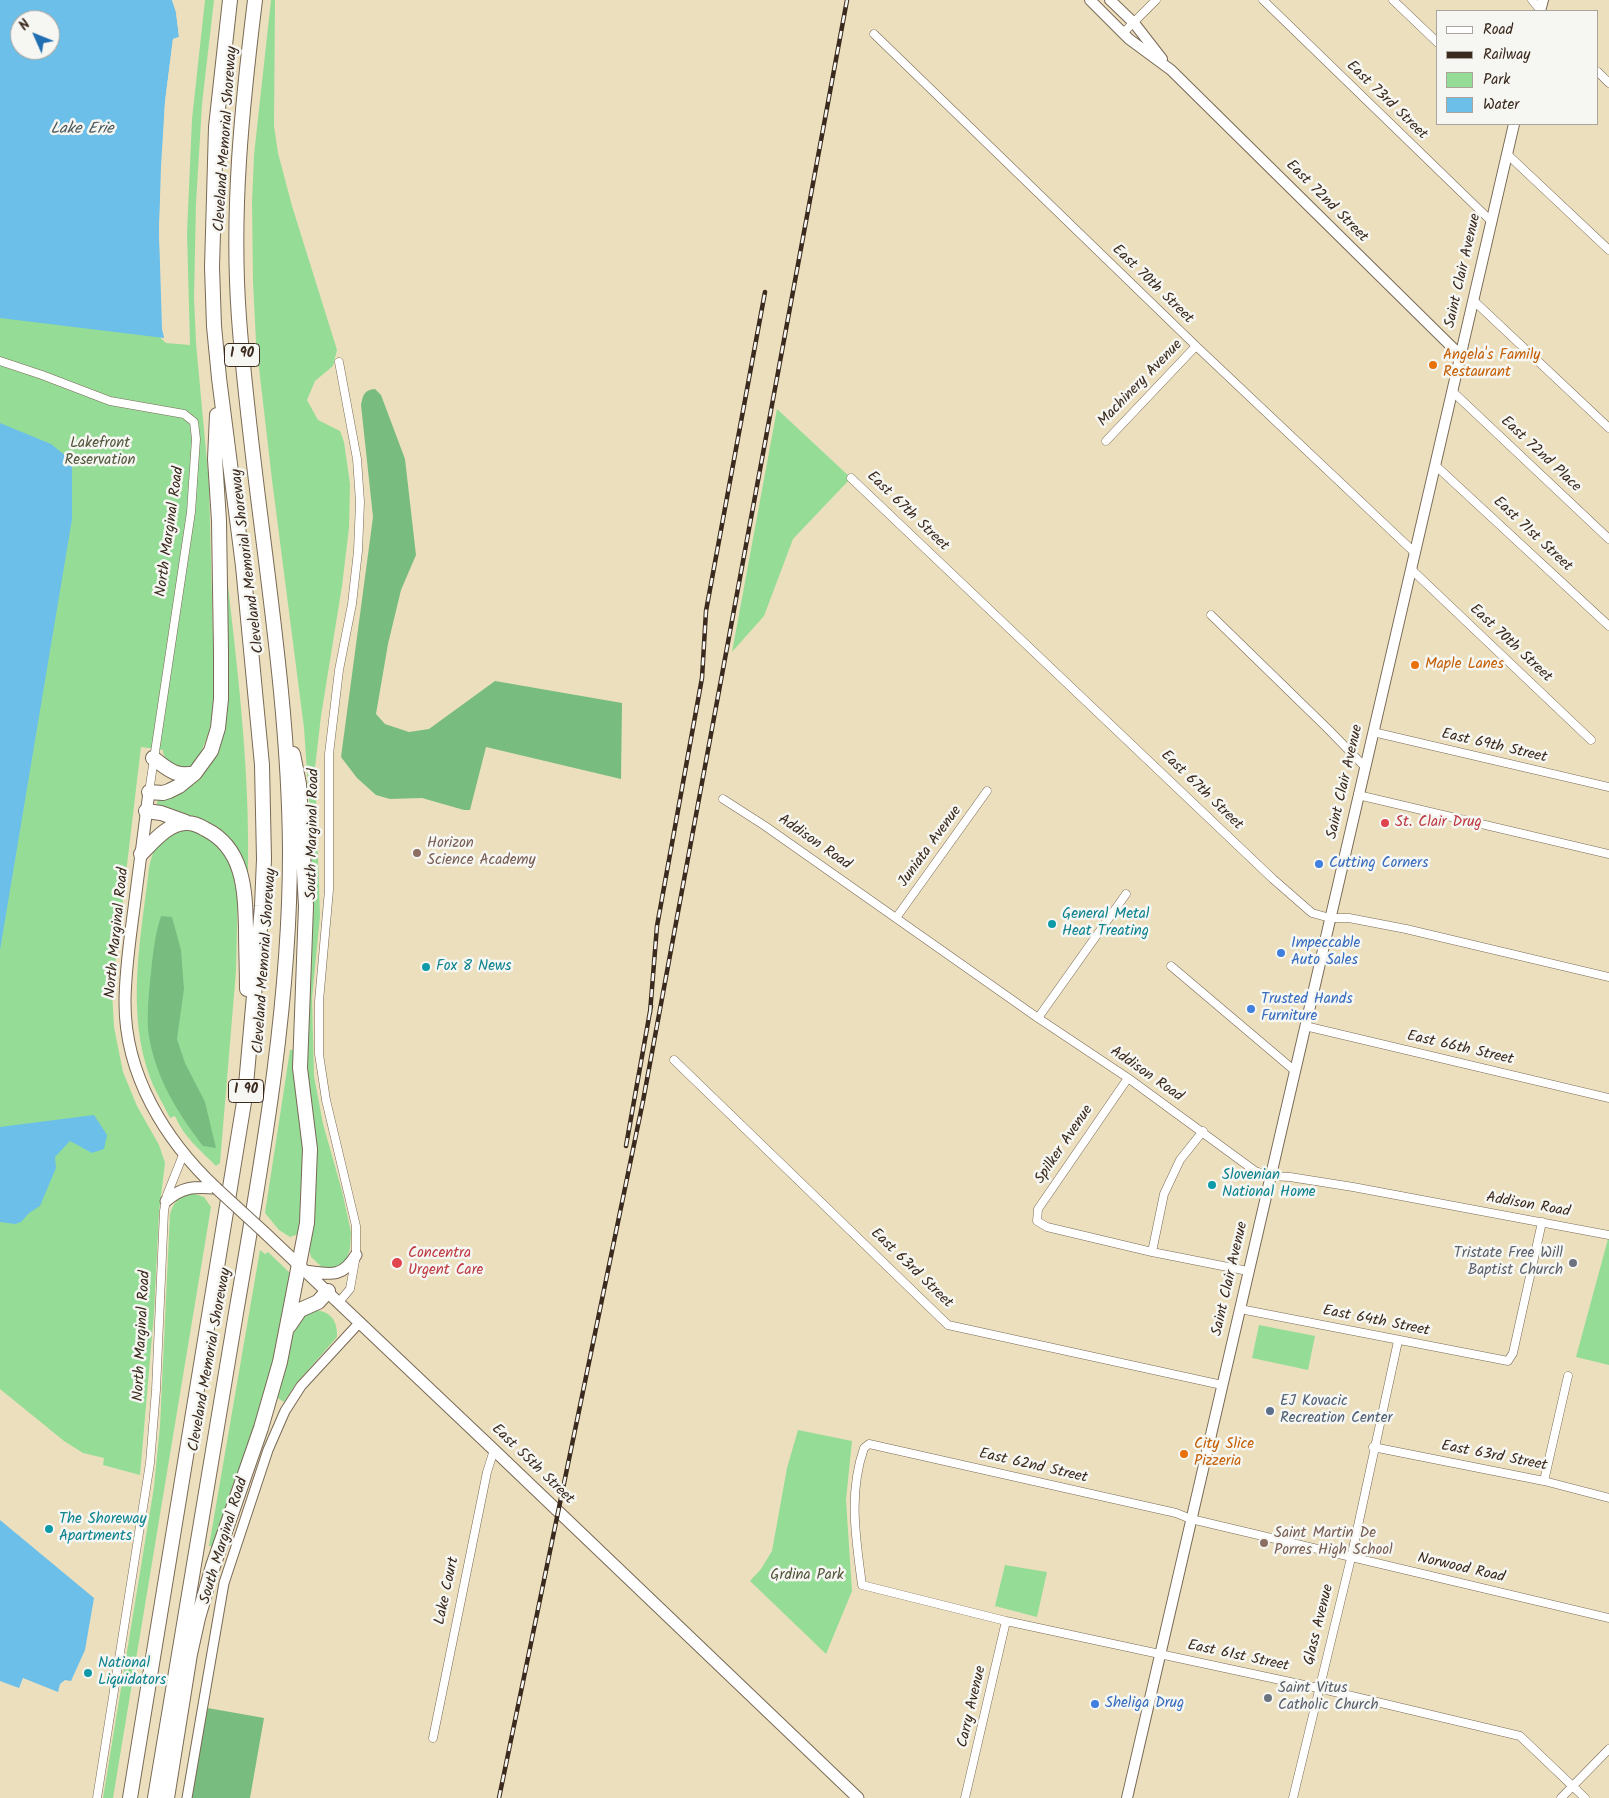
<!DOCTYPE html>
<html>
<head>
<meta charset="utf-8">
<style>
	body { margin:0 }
	#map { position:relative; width:1609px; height:1798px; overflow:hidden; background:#ecdfbd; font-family:Kalam,sans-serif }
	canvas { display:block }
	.legend { position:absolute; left:1436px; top:10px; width:162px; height:115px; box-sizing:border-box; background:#f6f6f2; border:1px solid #aba49d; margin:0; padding:6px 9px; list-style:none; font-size:15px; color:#3b2a1e }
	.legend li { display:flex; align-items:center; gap:10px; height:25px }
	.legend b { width:25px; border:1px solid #aba49d }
	.north { position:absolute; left:10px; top:10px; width:50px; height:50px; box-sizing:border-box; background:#f6f6f2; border:1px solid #aba49d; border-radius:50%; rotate:314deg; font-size:14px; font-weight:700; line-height:20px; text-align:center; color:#3b2a1e }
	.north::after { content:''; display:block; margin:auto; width:18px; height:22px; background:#1f6fb2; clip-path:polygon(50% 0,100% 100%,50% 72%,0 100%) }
</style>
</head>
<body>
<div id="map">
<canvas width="1609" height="1798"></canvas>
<ul class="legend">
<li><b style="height:6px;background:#fff"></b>Road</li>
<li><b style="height:6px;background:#3b2a1e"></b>Railway</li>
<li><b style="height:14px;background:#95dd97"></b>Park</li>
<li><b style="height:14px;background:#6cbfe8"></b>Water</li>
</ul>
<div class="north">N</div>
</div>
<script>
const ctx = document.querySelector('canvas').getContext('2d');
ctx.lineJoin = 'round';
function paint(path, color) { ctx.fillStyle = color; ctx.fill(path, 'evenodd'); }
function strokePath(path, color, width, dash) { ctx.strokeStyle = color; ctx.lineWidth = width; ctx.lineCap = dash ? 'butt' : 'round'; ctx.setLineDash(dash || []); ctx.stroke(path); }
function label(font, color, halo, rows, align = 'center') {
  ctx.font = font + ' Kalam,sans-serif'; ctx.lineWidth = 5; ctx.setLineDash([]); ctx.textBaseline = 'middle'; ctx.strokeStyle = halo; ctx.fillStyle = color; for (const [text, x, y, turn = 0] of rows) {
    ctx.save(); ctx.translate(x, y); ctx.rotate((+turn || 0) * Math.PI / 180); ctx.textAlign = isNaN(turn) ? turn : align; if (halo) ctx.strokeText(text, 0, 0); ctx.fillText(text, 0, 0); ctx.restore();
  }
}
const green = new Path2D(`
	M205,0h9l-12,104 -6,100 -2,93 2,46 13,141 5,195 -1,33 -4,20 -13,33 -13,5c-10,-5 -20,-8 -20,-20l-22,-3 -29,244 2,36 9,45 14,34 22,39 6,18 -6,49 -5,101 -14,162 -37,-10 1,-7 -21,-5 -19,-12 -64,-52v-1090l137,17 29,27 24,2 -3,-112 5,-114z
	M271,0h4l-1,126 4,27 14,53 45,144 -4,16 -18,15 -8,19 11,20 22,11 4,11 6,42 -1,44 -7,58 -21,130 -6,52 5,148 -8,82 2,78 9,48 19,67 9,41 -1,17 -4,11 -6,7 -15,3 -14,-13 -3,-12 7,-45 1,-23 -9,-105 -1,-50 6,-129 -2,-78 -6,-87 -32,-248 -16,-138 -3,-60 -1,-80 2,-47z
	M777,409l74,69 -58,61 -29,77 -32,36z
	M225,586h3c11,95 22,191 20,287h-3l-11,-26 -77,-38v-8l10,-2 50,-50z
	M188,828c29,9 45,31 50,62l-2,81 -16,192 -4,3c-15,-15 -33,-30 -41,-50l-5,2c-6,-13 -14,-25 -19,-38 -26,-68 -10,-142 -2,-212 6,-28 12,-31 39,-40z
	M296,1049c6,61 14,124 2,185l-8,3 -11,-7 -14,-17 25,-163z
	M192,1193l12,4 7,10 -98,591h-10l51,-311 6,-61 10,-212c4,-13 9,-17 22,-21z
	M1608,1239l1,1v125l-33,-8z
	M260,1250l5,4 3,-2 23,22 -21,111 -55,162 -6,-1z
	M314,1310c16,1 24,10 23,27l-42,48 -11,17 -8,-5 19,-70 4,-9z
	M1259,1325l56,11 -7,34 -56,-12z
	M798,1430l54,11 -6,59 6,91 -26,63 -76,-73 11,-12 11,-18 15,-83z
	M1005,1565l42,7 -10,45 -42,-11z`);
const forest = new Path2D(`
	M375,389l6,6 24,64 11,96 -15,35 -13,54 -12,70 9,10 24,8 20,-3 66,-48 127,22 -1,76 -135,-32 -16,63h-6l-42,-12 -32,1 -14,-4 -19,-17 -16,-21 32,-240 -12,-112c2,-10 3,-15 14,-16z
	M161,916l11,1 9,33 3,39 -7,50 8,24 20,39 11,46 -13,-2c-26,-34 -46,-66 -54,-109 -3,-19 0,-45 2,-65 2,-19 4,-37 10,-56z
	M202,1707l62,11 -14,80h-63z`);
const water = new Path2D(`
	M0,0h172l4,12 3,25 -6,2 -8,63 -6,129 5,107 -164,-20zM20,20h30v30h-30z
	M0,423l51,21 21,17v58l-72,431z
	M94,1115l13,20 -3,14 -12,4 -22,-12 -15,16 1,11 -16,38 -11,7 -8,9 -6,2 -15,-2v-95z
	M0,1520l94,78 -9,52 -14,31 -6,-1 -5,4 -2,8 -35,-14 -4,10 -19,-7z`);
const pier = new Path2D(`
	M172,0h3l3,12 3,25 -6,4 -7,61 -5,64 -1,65 4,107 -1,3 -3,-12 -3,-98 2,-65 4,-64 8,-63 6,-2 -3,-25z`);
const minor = new Path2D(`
	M1263,0l228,221
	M1393,0l45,43
	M1532,0l9,11
	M1123,33l33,-33
	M874,34l322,312 218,206
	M1598,72l11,11
	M1507,154l102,96
	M1473,300l136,128
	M0,361l42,14 68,26 74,13 10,8 2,17 -5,73 -42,280
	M1452,391l157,148
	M1106,441l90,-95
	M1435,465l174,161
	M851,478l422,401 39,34 18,5h19l57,11 203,48
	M1411,569l180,171
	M1211,615l117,114 37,38
	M1373,732l236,55
	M1358,795l251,59
	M723,799l42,27 273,192 90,60 127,93 15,5 20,1 63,10 256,48
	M896,918l91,-127
	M1171,966l124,105
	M1038,1018l88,-124
	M1305,1026l304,72
	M674,1060l274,265 274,60
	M1128,1078l-81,118 -9,13 -1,12 10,6 105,25 96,19
	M1152,1252l12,-58 16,-34 23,-29
	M339,1302l11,-13 6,-34v-29l-30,-126 -7,-46v-53l10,-111v-136l10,-84 13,-66 6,-53 2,-49 -3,-43 -18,-97
	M1240,1309l268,52 5,-8 29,-131
	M1373,1447l171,34 65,17
	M1544,1481l24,-105
	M433,1738l54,-266 7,-22
	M97,1798l53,-335 6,-73 8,-179 3,-16 16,-40
	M965,1798l41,-177
	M1293,1798l58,-240 47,-217
	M1561,1798l48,-49
	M1585,1798l-65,-62 -202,-48 -312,-67 -144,-36c-6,-46 -14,-91 2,-137l5,-4 307,69 15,6 418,99`);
const tertiary = new Path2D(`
	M187,1798l37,-215 44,-133 17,-39 16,-25 59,-64`);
const secondary = new Path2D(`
	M1090,0l39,39 42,31 289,285
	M1110,0l24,23 28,36
	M1540,11l3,-11
	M1127,1798l387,-1674`);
const primary = new Path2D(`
	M149,792c-5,38 -10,77 -15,116 -4,31 -9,63 -9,95 0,72 40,137 91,185
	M166,1201c17,-15 28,-14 50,-13
	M264,1232l230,218 364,348
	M305,1271c24,3 37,8 51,-16`);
const motorway = new Path2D(`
	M153,758c14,10 22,20 42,15
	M149,792l14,1 6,-2 10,-5 16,-13 16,-22 7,-23 3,-29v-47l-2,-131 -4,-62 2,-44
	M146,811l15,2 25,9
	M141,854c11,-11 28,-32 46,-31 6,0 13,3 18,6 39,19 40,61 41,99 0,21 1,41 1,61
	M289,1326l11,-16 18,-8 10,-11
	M130,1798l115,-702 17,-190 2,-47 -2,-94 -19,-199 -24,-188 -5,-52 -2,-59 4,-140 14,-127
	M155,1798c27,-162 53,-324 81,-485 26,-152 54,-306 54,-461 -1,-179 -38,-356 -51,-534 -8,-107 3,-212 16,-318
	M167,1798l23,-144 8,-36 15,-52 48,-138 19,-66 27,-139 3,-74 -10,-81 6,-162 -7,-122 -6,-30`);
const rail = new Path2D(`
	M650,1013l7,-87 45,-248 4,-67 59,-319
	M626,1146l25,-140
	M499,1798l144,-697 204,-1101`);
const primaryBridge = new Path2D(`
	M216,1188l48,44`);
const markers = [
	[1433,365,5,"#e8710a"],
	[1415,665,5,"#e8710a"],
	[1385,823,5,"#e0444e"],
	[417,853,5,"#8d6e63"],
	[1319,864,5,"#3f7fe0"],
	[1052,924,5,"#0f9aa8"],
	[1281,953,5,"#3f7fe0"],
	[426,967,5,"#0f9aa8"],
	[1251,1009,5,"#3f7fe0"],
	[1212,1185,5,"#0f9aa8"],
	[397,1263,6,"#e0444e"],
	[1573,1263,5,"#6b7280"],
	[1270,1411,5,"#5c6f8a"],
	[1184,1454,5,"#e8710a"],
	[49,1529,5,"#0f9aa8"],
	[1264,1543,5,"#8d6e63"],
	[88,1673,5,"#0f9aa8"],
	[1268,1698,5,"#6b7280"],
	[1095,1704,5,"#3f7fe0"]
];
const shields = [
	[242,355,35],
	[246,1091,35]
];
const shieldNames = [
	["I 90",242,355],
	["I 90",246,1091]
];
const streetNames = [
	["East 73rd Street",1386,101,44],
	["Cleveland Memorial Shoreway",227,139,-86],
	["East 72nd Street",1326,202,45],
	["Saint Clair Avenue",1464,271,-77],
	["East 70th Street",1152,285,44],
	["Machinery Avenue",1141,384,-46],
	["East 72nd Place",1540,455,43],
	["East 67th Street",907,512,44],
	["North Marginal Road",171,532,-82],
	["East 71st Street",1532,535,43],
	["Cleveland Memorial Shoreway",249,561,-97],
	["East 70th Street",1510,644,43],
	["East 69th Street",1494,747,13],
	["Saint Clair Avenue",1346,782,-77],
	["East 67th Street",1201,791,44],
	["South Marginal Road",314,834,-89],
	["Addison Road",814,843,35],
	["Juniata Avenue",931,847,-54],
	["North Marginal Road",118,933,-84],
	["Cleveland Memorial Shoreway",266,961,-86],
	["East 66th Street",1460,1049,13],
	["Addison Road",1146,1075,35],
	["Spilker Avenue",1065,1145,-56],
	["Addison Road",1528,1206,10],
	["East 63rd Street",911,1269,44],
	["Saint Clair Avenue",1231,1279,-77],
	["East 64th Street",1376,1322,11],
	["North Marginal Road",143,1336,-87],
	["Cleveland Memorial Shoreway",211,1360,-80],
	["East 63rd Street",1494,1457,11],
	["East 55th Street",532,1465,44],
	["East 62nd Street",1033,1467,13],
	["South Marginal Road",225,1541,-73],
	["Norwood Road",1461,1569,13],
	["Lake Court",448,1591,-78],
	["Glass Avenue",1320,1625,-76],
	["East 61st Street",1238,1657,12],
	["Carry Avenue",973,1707,-77]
];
const foodNames = [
	["Angela's Family",1443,356],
	["Restaurant",1443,373],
	["Maple Lanes",1425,665],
	["City Slice",1194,1445],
	["Pizzeria",1194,1462]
];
const parkNames = [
	["Lakefront",100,444],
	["Reservation",100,461],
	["Grdina Park",807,1576]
];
const healthNames = [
	["St. Clair Drug",1395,823],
	["Concentra",408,1254],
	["Urgent Care",408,1271]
];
const educationNames = [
	["Horizon",427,844],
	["Science Academy",427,861],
	["Saint Martin De",1274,1534],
	["Porres High School",1274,1551]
];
const shopNames = [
	["Cutting Corners",1329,864],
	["Impeccable",1291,944],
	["Auto Sales",1291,961],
	["Trusted Hands",1261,1000],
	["Furniture",1261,1017],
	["Sheliga Drug",1105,1704]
];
const cultureNames = [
	["General Metal",1062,915],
	["Heat Treating",1062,932],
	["Fox 8 News",436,967],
	["Slovenian",1222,1176],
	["National Home",1222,1193],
	["The Shoreway",59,1520],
	["Apartments",59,1537],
	["National",98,1664],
	["Liquidators",98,1681]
];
const worshipNames = [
	["Tristate Free Will",1563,1254],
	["Baptist Church",1563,1271],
	["Saint Vitus",1278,1689,"left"],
	["Catholic Church",1278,1706,"left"]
];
const serviceNames = [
	["EJ Kovacic",1280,1402],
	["Recreation Center",1280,1419]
];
const waterNames = [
	["Lake Erie",82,130]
];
paint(green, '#95dd97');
paint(forest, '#78bc80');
paint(water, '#6cbfe8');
paint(pier, '#ecdfbd');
strokePath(minor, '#796956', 9);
strokePath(tertiary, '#796956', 11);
strokePath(secondary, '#796956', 12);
strokePath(primary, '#796956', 13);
strokePath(motorway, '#796956', 16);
strokePath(minor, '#fff', 8);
strokePath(tertiary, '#fff', 9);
strokePath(secondary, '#fff', 10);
strokePath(primary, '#fff', 11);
strokePath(motorway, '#fff', 14);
strokePath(rail, '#3b2a1e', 4.5);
strokePath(rail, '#f6f6f2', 2.5, [8]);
strokePath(primaryBridge, '#796956', 13, []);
strokePath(primaryBridge, '#fff', 11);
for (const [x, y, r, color] of markers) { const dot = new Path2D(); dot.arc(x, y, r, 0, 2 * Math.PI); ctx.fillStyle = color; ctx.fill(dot); strokePath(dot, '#f6f6f2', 2); }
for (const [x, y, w] of shields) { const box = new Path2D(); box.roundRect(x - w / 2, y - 11.5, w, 23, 4); ctx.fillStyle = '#f6f6f2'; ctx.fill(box); strokePath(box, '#3b2a1e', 1); }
label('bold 14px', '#3b2a1e', null, shieldNames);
label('15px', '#3b2a1e', '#f6f6f2', streetNames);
label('15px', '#c56008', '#f6f6f2', foodNames, 'left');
label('15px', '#52573c', '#f6f6f2', parkNames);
label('15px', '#be3a42', '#f6f6f2', healthNames, 'left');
label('15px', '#785e54', '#f6f6f2', educationNames, 'left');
label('15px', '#366cbe', '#f6f6f2', shopNames, 'left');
label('15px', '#0d838f', '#f6f6f2', cultureNames, 'left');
label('15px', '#5b616d', '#f6f6f2', worshipNames, 'right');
label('15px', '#4e5e75', '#f6f6f2', serviceNames, 'left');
label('italic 16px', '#4a575b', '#f6f6f2', waterNames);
</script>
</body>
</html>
